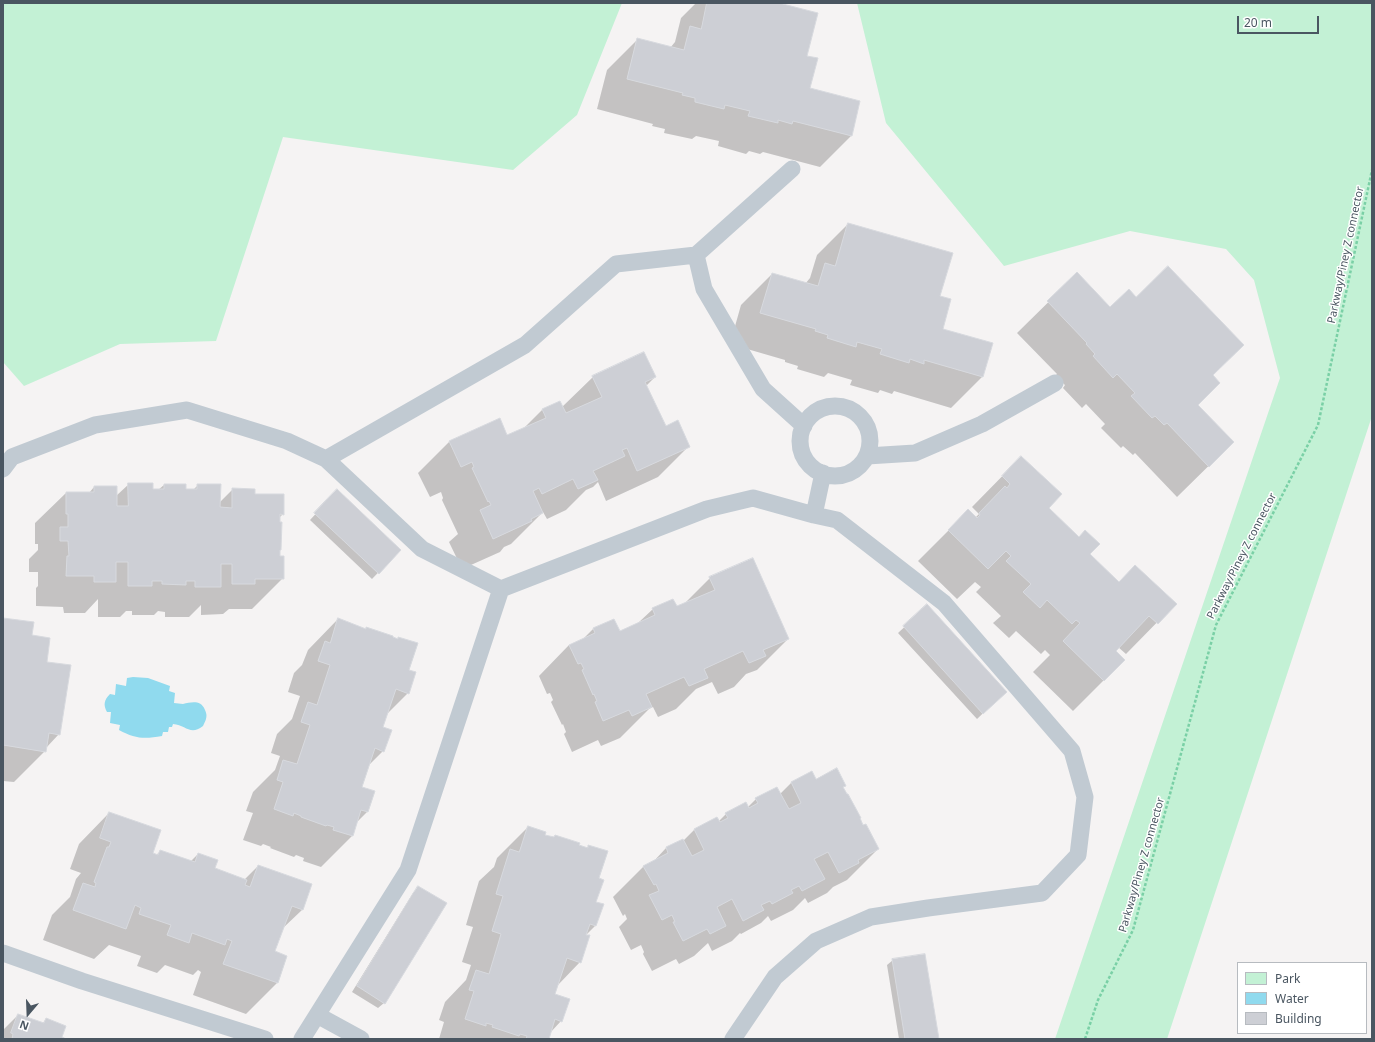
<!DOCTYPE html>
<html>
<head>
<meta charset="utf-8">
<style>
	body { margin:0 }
	#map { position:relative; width:1375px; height:1042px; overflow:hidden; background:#f5f3f3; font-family:"Noto Sans",sans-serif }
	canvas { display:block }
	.frame { position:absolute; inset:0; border:4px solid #4a5661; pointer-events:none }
	.legend { position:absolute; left:1237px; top:962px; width:130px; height:72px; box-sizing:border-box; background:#fff; border:1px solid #b7bbc0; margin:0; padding:5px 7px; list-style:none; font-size:12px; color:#4a5661 }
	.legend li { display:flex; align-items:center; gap:8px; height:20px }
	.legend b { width:20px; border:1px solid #b7bbc0 }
	.north { position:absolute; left:8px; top:994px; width:40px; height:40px; -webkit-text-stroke:3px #fff; paint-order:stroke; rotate:199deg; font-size:11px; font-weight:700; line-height:16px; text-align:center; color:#4a5661 }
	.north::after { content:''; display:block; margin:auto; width:14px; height:18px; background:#4a5661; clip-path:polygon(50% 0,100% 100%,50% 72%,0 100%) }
	.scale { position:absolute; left:1237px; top:16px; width:82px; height:18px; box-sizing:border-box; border:2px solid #4a5661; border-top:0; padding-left:5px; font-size:12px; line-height:14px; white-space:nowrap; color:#4a5661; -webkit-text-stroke:3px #fff; paint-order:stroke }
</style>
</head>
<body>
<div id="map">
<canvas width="1375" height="1042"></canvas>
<div class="frame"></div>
<ul class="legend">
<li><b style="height:11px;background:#c3f1d5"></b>Park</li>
<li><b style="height:11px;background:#90daee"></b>Water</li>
<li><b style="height:11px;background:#cdcfd5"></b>Building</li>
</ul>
<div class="north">N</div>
<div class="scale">20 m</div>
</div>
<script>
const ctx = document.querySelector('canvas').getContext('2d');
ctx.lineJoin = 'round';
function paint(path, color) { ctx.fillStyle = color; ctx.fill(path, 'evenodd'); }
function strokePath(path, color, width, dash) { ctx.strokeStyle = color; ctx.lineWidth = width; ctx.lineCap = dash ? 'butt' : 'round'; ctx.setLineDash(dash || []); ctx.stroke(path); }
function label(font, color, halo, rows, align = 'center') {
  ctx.font = font + ' "Noto Sans",sans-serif'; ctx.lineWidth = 3; ctx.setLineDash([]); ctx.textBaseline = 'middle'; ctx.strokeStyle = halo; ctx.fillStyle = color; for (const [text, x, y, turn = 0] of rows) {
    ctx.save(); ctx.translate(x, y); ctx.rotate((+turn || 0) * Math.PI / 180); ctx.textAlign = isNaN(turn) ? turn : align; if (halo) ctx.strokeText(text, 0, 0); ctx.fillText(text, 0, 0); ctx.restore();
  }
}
const green = new Path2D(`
	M3,3h619l-45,112 -64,55 -230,-33 -67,204 -96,3 -96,42 -21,-24z
	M857,3h515v413l-205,623h-112l225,-661 -26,-98 -28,-31 -96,-18 -126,35 -118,-143z`);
const water = new Path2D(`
	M133,677l15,1 22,8 -1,5 6,2 -1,10c3,0 6,1 9,1 9,-2 18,-4 22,6 3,6 1,10 -2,16 -13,10 -17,-1 -30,-2l-1,3h-3l-1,5h-5l-1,4c-17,3 -27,3 -43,-6l1,-5 -10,-2 1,-11h-4c-4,-7 -3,-12 3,-18l5,1 1,-11 10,2 1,-8z`);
const shadow = new Path2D(`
	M696,3h79l31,53 3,33 50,13 -8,34 -31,31 -57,-15 -3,2 -11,-3 -3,3 -28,-8 1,-5 -23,-5 -4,3 -28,-6 1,-4 -13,-3 1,-2 -56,-15 10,-39 31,-31 32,9 5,-6 6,-24z
	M848,224l91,72 3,33 50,15 -10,33 -31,31 -57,-17 -2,3 -12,-4 -2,3 -28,-8 2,-5 -24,-7 -4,4 -27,-8 1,-3 -13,-4v-2l-55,-16 11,-39 31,-31 33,10 5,-6 7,-23z
	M1077,274l33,34 102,68 -15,29 36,37 -56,55 -42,-44 -2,2 -10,-9 -2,2 -20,-20 4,-4 -19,-20 -4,4 -19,-20 2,-3 -10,-9 2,-2 -40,-41z
	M593,377h62l-9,9 19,41 23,20 -30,30 -52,24 -8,-19 -5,5 -7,3 -20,20 -19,9 -4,-7 -32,32 -7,3 -4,5 -38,17 -13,-27 9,-8 -16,-34 1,-2 -2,-6 -11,5 -12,-24 31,-31 50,-22 8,16 16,-7 19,-19 18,-8 2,5z
	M1021,457l26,51 42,46 30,29 56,21 -49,50 -8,-7 -4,4 -10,29 -31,31 -40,-39 17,-17 -5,-5 -4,4 -25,-23 -7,7 -16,-15 8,-7 -25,-24 5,-5 -6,-5 -18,17 -39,-38 50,-50 7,7 4,-4 -7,-7z
	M129,484l23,6h6l6,-5 21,5h8l5,-5 21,18 14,-14 21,6 29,19 -4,4v33l4,27 -31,31h-23l-6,5 -22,1v-10l-12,12h-24v-5l-7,-1 -4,4h-22v-4h-6l-6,6h-22v-18l-13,14h-21l-1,-6 -27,-1v-18l2,-2v-14h-9v-13l9,-9v-6h-3v-21l31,-30h23l5,-6 22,9z
	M337,491l63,59 -28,29 -62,-59z
	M753,560l35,79 -31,31 -11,4 -12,13 -16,7 -6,-12 -16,7 -20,20 -18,8 -5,-10 -4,2 -29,29 -19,8 -3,-6 -26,12 -8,-18 2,-2 -3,-8 -1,1 -11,-23 2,-2 -3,-7 -3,1 -8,-18 30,-31 13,-5 12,-12 25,4 19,-9 15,-14 23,-1 7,-3 27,-27z
	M927,606l73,91 -23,22 -79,-86z
	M3,619l43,43 13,72 -13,14 -1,3 -31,31 -11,-1z
	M338,619l27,11 1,-2 31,12 2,-2 9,32v23l-22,22 -5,13 2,23 -15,15 -7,22 13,4 -7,20 -11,11 -4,13 -31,31 -18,-6 1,-3 -8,-3 -2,2 -24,-9 1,-1 -8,-3 -2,2 -18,-6 10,-27 -7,-2 7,-19 22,-22 5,-14 -9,-3 6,-19 15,-15 8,-23 -12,-4 6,-19 8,-8 6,-15z
	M811,773l4,7 30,5 -3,3 16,31 20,30 -31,31 -14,7 -6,6 -19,10 -3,-5 -12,12 -22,11 -3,-5 -7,7 -20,11 -1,-1 -8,8 -20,10 -4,-8 -14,13 -15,8 -3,-5 -24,12 -9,-17 1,-2 -3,-7 -10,5 -12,-23 8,-8 -2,-5 -2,2 -10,-19 31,-31 9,-4 13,-14 17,-7 11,-11 22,-12 2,4 8,-8 22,-7 8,-8 24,-5 11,-11z
	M109,813l43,41 4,1 5,-4 30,10 7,-7 16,15 30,11 14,-14 53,19 -9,25 -20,19 -8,23 12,4 -9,27 -31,31 -53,-19 8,-23 -3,-2 -5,5 -28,-10 -8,8 -20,-7 4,-10 -32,-11 -15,14 -51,-19 9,-25 18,-18 6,-18 5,-6 -11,-4 9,-25z
	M528,827l16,8 34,11 8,2 3,-2 9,33 -3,23v24l-9,9 -6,27 -23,24 -3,9 7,26 -11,12 -2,6h-109l5,-17 -5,-2 6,-18 21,-22 5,-15 -9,-3 11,-35 -7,-2 13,-44 15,-14 3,-9z
	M419,887l-35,116 -6,5 -26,-16 61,-99z
	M893,960l45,79h-39l-12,-74z
	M18,1015l24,9 4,-5 14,19 3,1h-60v-9z`);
const building = new Path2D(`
	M707,3h72l39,10 -11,43 11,2 -8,30 50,13 -8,35 -59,-15 -1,3 -14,-4v3l-30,-7 2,-5 -25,-6 -1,4 -29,-7v-4l-13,-3 1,-2 -56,-14 10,-41 47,12 6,-24 11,3z
	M848,223l105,30 -13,43 11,3 -8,30 50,14 -10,34 -59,-17v4l-14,-5 -1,4 -29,-9 2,-5 -25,-7 -1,5 -29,-9 1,-3 -13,-4 1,-2 -56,-16 12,-40 46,13 7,-23 10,3z
	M1168,266l76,79 -31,30 7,8 -22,22 36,37 -25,25 -42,-44 -3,2 -9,-9 -3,2 -21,-22 4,-3 -18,-19 -4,4 -20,-22 2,-2 -9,-10 1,-1 -40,-42 30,-29 33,35 19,-18 7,8z
	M644,352l12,25 -11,5 21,44 12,-6 12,27 -53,24 -10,-23 -5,2 3,6 -32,15 5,9 -20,9 -5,-10 -31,15 -3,-6 -6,3 10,22 -12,6 1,2 -39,18 -13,-29 11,-5 -2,-4 -1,1 -16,-34 2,-1 -2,-5 -11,5 -12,-26 51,-23 7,17 39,-17 -4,-9 18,-8 6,12 36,-16 -10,-21z
	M1021,456l41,38 -13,14 30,29 6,-7 15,14 -10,10 29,28 16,-17 42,39 -19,20 -9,-8 -33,35 9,9 -21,21 -41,-40 17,-18 -4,-3 -4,4 -25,-24 -7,8 -17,-16 8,-8 -25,-23 5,-5 -5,-5 -18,18 -40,-39 20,-21 9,9 3,-3 -1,-2 26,-27 2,2 3,-4 -8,-8z
	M128,483h25v6h11v-5h22v5h11v-5h24l-1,23 12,1v-20l23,1v5h29v21l-4,-1v8h2l-1,28h-1v6h4v23h-29v5h-23v-20h-11v23h-26v-6h-9v4l-24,-1v-3h-10v5h-24v-24h-12v20h-22v-6h-28l1,-20h2l-1,-15h-8v-14h8v-13h-2v-22h28v-6h23v20h11z
	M337,489l64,61 -22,24 -65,-61z
	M753,558l36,81 -26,11 3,6 -17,7 -6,-12 -39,18 4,9 -19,8 -5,-9 -38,17 6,13 -20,9 -3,-6 -26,11 -8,-19 2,-1 -3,-7 -1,1 -11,-25 2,-1 -3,-6 -3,1 -9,-19 26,-12 -2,-5 21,-9 6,12 35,-16 -3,-7 21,-9 4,7 38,-16 -6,-13z
	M927,604l80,88 -24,22 -80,-88z
	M3,618l31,4 -2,13 18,3 -3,24 24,3 -11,70 -11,-2 -3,19 -43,-7z
	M338,618l28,11v-2l27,9v1l5,2v-2l20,6 -9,27 7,2 -7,22 -13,-5 -13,38 9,3 -8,22 -9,-4 -13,39 13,4 -7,21 -7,-2 -8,26 -20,-6 1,-3 -7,-2 -1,1 -25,-9v-1l-7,-3 -1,3 -19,-7 9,-27 -6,-2 6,-20 14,4 13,-39 -9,-3 7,-20 9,3 13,-40 -12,-4 7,-20 5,2z
	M837,768l9,18 -3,1 4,7h1l13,24h-1l3,7 3,-1 13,25 -21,11 1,3 -20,10 -11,-21 -14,7 11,20 -23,12 -3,-5 -8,4 2,3 -21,11 -2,-3 -9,4 3,5 -21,11 -11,-22 -15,8 9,19 -16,8 -3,-5 -24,12 -10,-19h2l-3,-7 -10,5 -13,-25 10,-4 -3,-7 -2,1 -11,-19 25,-13 -2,-6 17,-8 9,17 12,-6 -10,-21 23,-12 3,5 8,-4 -3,-5 21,-11 3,6 9,-5 -3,-5 22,-11 12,22 12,-6 -10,-21 21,-11 4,8z
	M109,812l52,18 -8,23 5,2 2,-5 35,12 3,-9 20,7 -3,8 32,12 -2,5 5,2 8,-22 54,19 -9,26 -11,-4 -17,45 12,5 -9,27 -55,-19 9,-23 -5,-2 -2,6 -33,-12 -3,10 -22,-8 4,-10 -32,-11 2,-6 -6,-3 -9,24 -53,-19 10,-27 12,4 1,-4 -2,-1 13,-35h2l2,-5 -11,-4z
	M528,826l18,6 -1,3 9,2 1,-2 25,8 -1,2 9,3v-3l20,6 -9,27 5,2 -8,22 8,2 -8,22 -6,-2 -4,11h4l-9,28 -14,-5 -12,36 15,5 -8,23 -7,-3 -6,20h-23l1,-3 -7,-2 -1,2 -27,-9 1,-2 -7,-2v3l-21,-7 9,-28 -5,-1 7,-20 13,4 12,-40 -9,-3 11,-35 -7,-2 14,-45 9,3z
	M418,886l29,17 -62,101 -28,-18z
	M925,954l14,85h-34l-13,-80z
	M18,1014l26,9 2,-5 20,8 -4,11 4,2h-54l1,-5 -2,-1z`);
const path = new Path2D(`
	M1085,1039l13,-39 35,-70 83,-305 102,-200 54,-255`);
const service = new Path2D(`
	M696,255l8,34 59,100 41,37
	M800 441a35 35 0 1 1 70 0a35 35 0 1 1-70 0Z
	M867,456l48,-3 67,-29 73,-41
	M326,459l199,-114 91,-81 80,-9 96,-86
	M3,469l9,-12 83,-32 92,-15 100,31 39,18 96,90 79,40 206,-80 46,-11 61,17 23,5 107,83 128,148 13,46 -7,58 -36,38 -114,15 -57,9 -55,24 -41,36 -42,62
	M814,515l9,-42
	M3,953l79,28 183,58
	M317,1015l44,24
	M302,1039l106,-169 93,-281`);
const streetNames = [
	["Parkway/Piney Z connector",1346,255,-78],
	["Parkway/Piney Z connector",1242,556,-63],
	["Parkway/Piney Z connector",1142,865,-74]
];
paint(green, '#c3f1d5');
paint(water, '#90daee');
paint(shadow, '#0003');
paint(building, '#cdcfd5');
strokePath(building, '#d7d9de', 1);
strokePath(path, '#7ad0a6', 2.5, [3, 2]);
strokePath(service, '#c1cad2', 17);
label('11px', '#4a5661', '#fff', streetNames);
</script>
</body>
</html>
